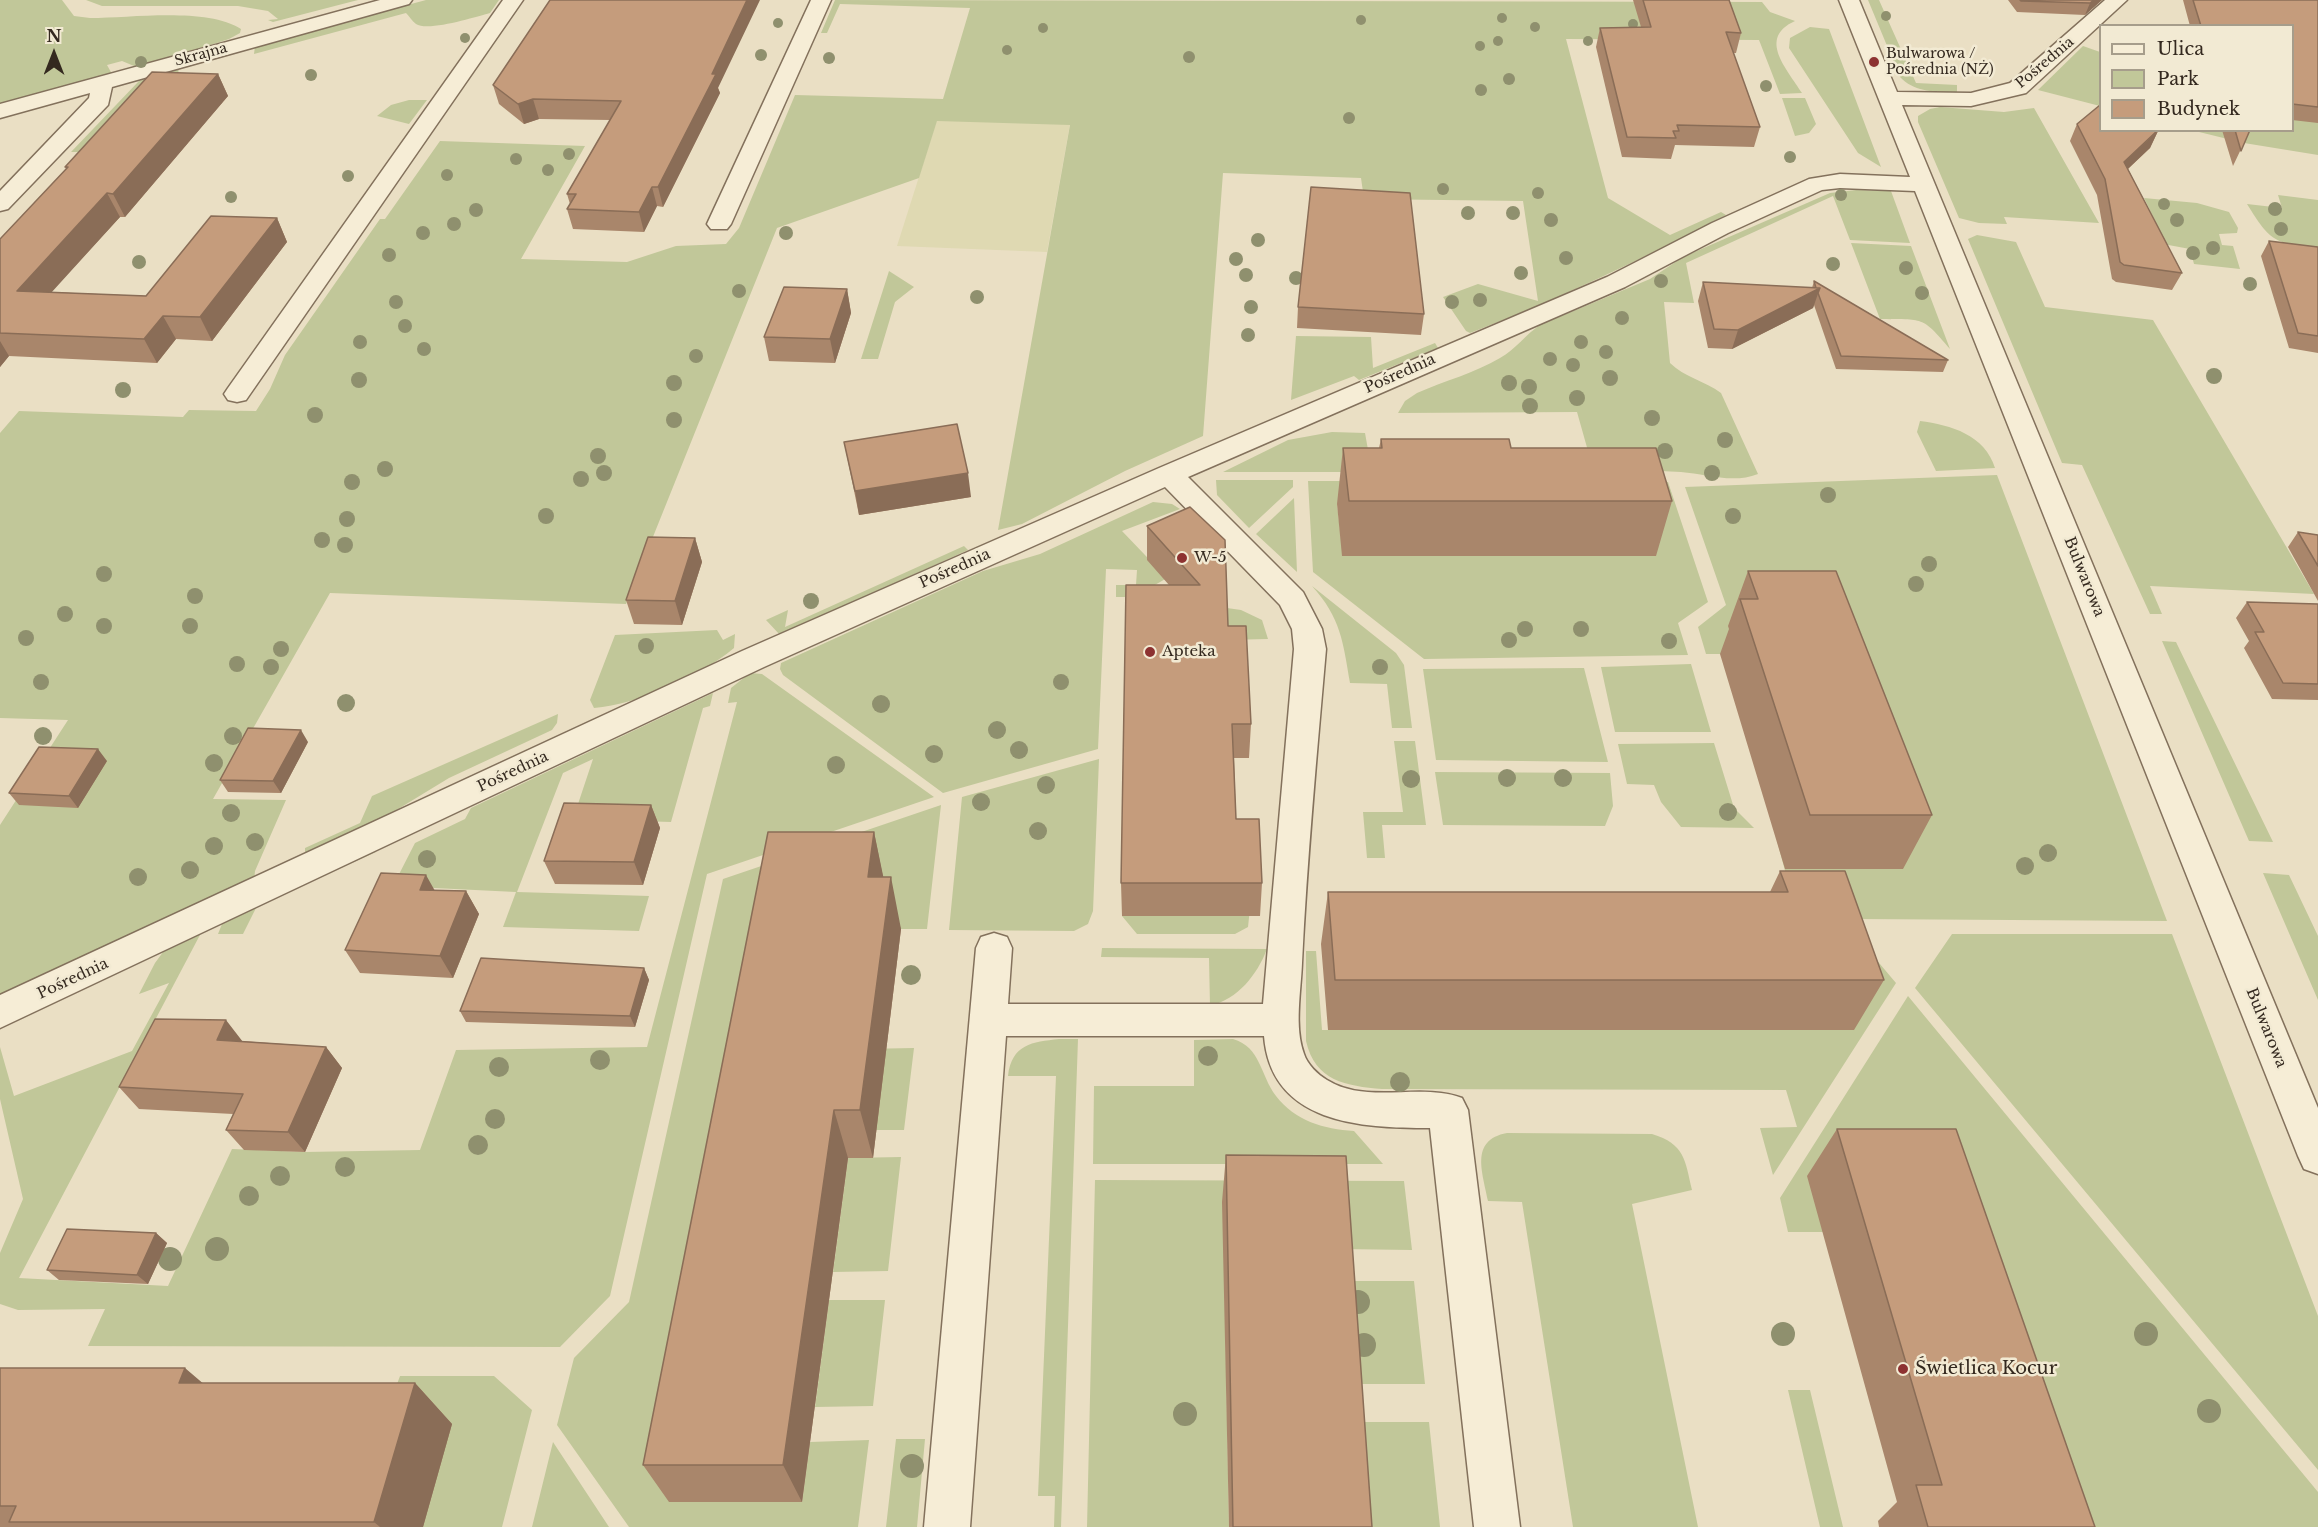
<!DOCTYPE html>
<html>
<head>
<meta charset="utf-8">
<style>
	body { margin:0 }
	#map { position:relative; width:2318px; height:1527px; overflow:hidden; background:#eadfc4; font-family:"Libre Baskerville",serif }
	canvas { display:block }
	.legend { position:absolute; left:2099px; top:24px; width:195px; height:108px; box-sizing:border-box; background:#f2ead3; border:2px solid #a69d8b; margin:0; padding:8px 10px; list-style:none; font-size:18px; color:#34291f }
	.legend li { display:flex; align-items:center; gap:12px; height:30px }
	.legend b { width:30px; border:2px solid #a69d8b }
	.north { position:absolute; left:24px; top:24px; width:60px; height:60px; -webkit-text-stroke:4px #f2ead3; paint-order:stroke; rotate:0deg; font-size:16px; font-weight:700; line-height:24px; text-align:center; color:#34291f }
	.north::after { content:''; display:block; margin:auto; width:21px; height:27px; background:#34291f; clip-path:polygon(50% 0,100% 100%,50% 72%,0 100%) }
</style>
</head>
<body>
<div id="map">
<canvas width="2318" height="1527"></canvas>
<ul class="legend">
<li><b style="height:8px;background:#f6edd6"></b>Ulica</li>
<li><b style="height:16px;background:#c1c799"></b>Park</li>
<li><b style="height:16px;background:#c59c7c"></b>Budynek</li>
</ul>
<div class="north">N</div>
</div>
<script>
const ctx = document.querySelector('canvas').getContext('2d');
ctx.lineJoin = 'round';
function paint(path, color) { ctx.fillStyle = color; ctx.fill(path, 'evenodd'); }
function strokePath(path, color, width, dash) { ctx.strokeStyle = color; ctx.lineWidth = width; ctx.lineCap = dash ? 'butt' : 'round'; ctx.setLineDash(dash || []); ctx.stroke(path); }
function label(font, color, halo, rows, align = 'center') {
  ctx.font = font + ' "Libre Baskerville",serif'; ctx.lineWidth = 5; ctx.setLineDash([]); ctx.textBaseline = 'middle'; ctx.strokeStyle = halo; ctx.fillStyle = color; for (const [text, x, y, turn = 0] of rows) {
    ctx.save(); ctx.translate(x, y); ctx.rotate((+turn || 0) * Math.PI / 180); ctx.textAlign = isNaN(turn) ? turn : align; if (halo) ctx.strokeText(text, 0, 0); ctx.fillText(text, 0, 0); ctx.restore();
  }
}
const farmland = new Path2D(`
	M937,120l133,4 -23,128 -150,-6z`);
const green = new Path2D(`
	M0,0h62l12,16 16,2c42,0 117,-11 151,11l-1,4 -11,6 -90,29 -17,-7 -15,4 5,9 -112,31z
	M86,0h272l-85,22 -5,-2 10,-1 -10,-8 -30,-5h-136z
	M426,0h73l-9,13c-15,4 -62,19 -74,11 -4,-3 -7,-8 -10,-11l-152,41 1,-8z
	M835,0l927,2 8,10 25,9c-38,17 -8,48 7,72l-22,1 -21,-54 -193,-1 42,159 62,37 51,-23 5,3c-84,44 -167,84 -256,118l-4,-2 -23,-34 35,-13 60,17 -15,-100 -159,-2 -3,-21 -138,-5 -20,263 -78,35 -103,53 -24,6 72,-405 -133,-4 -18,57 -142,50 -151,376 -296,-11 -117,206 73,1 -31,71 -1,10 -254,118v-174l68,-105 -68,-2v-285l19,-22 164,6 6,-7 67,1 14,-22 15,-34 95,-136h5l55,-78 145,5 -64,113 106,3 49,-16 50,-2 13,-16 56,-133 148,4 27,-91 -130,-4 -13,29h-6z
	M1868,0h11l37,83 41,2v7c-20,0 -42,1 -57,-15z
	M1810,27l19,2 52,138 -23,-14 -69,-105 1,-10z
	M2083,46l17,6v54l-62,-16z
	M179,68l-1,6 -96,78h-11l68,-71z
	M1782,98h23l11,26 -7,9 -14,3z
	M409,100h18l-18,24 -32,-8 14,-11z
	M2293,105l25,3v47l-74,-12 -49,-12 97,-1z
	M1940,107l64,5 30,-4 65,115 -95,-6 3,7 -28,-1 -20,-5 -41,-96v-6l12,-7z
	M1856,190l35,1 19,52 -60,-3 -17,-44 -147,67 8,40 -30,-1 6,61c14,14 35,18 51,30l37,81c-25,10 -52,0 -77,-2 -31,-2 -62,0 -93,0v-21l-11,-39 -179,1 7,-12 12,-8c27,-12 58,-20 83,-35 16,-9 25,-23 40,-33l110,-46 33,-22 147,-64z
	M2278,195l40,5v49c-44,-7 -47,-6 -71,-45l35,4z
	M2144,198l53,5 32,9 9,16 -1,5 -18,1 3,11 11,1 7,23 -46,-5 -4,-15 -27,-5v-7z
	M1977,235l39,7 29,65 108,13 161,274 -164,-8 12,28h-12l-68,-149 -20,-2 -94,-224z
	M1851,243l60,3 39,103c-29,-34 -26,-29 -70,-30z
	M889,271l25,16 -19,15 -17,57h-17z
	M1296,336l75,1 2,31 62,-25 3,5 -79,32 -5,-4 -63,24z
	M1920,421c31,4 65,14 75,47l-59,3 -19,-39z
	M1332,432l33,1 7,39h-149l65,-32z
	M1997,475l170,446 -311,-2 -66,-30 -13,-48h20l9,28 97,-1 -174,-242 8,28h-31l-8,-27 28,-22 -41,-118z
	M1216,480h77v7l-44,41 -32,-33z
	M1308,481h63l-34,23 6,52h312l-45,-74h58l40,120 -30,21 10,32 -264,4 -111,-87z
	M1294,498l3,74 -41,-38z
	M1153,502l19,2 8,5 -58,22 45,47 -33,19h-18v-12h20l1,-15 -31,-1 -8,180 -155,44 -160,-118 -3,-6 1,-6 202,-92 57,-17z
	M964,546l4,4 -188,85 -14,-15 22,-10 -3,17z
	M1312,586l84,67 8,12 8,63h-20l-5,-44 -37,-1c-7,-41 -9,-65 -38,-97z
	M1220,607l21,3 21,10 6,19 -42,1z
	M717,630l6,10 12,-6 -1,14c-35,29 -95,56 -140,60l-4,-8 25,-65z
	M2162,641l14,1 97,200 -24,-1z
	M1691,664l20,68h-96l-14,-65z
	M1584,668l24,94 -172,-2 -13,-91z
	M750,673l12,1 172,123 -227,77 -97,422 -50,51 -472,-1 17,-37 -87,1 -18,-6v-51l23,-54 -23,-100v-52l14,49 118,-45 37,-68 -30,11 16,-31 11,-15 208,-102 2,6 -119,54 -14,28h-25l4,-10 -21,9 -182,345 149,8 64,-137 73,3 115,-2 36,-100 191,-3 90,-345 -9,1 3,-15z
	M713,693l-3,13 -7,2 -32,114 -98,-3 20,-60 -30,14 -46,119 132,4 -10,35 -136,-4 13,-35 -123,-6 22,-43 50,-24 6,-11z
	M558,714l-1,9 -5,7 -103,48 -69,42 -75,37v-9l55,-25 12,-27z
	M1394,741h21l11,84h-44l3,33h-18l-4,-46h40z
	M1714,743l20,65 20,20 -73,-1 -20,-25 -7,-17 -27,-1 -9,-40z
	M1099,759l-6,152 -5,13 -14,7 -125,-1 13,-133z
	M1435,772l175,1 3,33 -8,20 -162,-1z
	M941,805l-14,124h-48l-210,573h133l8,-60 59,-2 -11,87h-229l-72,-102 17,-67 55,-56 94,-423z
	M2263,873l26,2 29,61v64z
	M1251,899l-3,28 -13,7h-98l-15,-18h115z
	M1847,925l49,58 -123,192 -13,-47 37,-1 -11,-37 -404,-1c-36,-3 -67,-8 -76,-48v-90h10l6,79h532z
	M1952,934h220l146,382v154l-403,-482z
	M1102,948l165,1c-10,26 -29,50 -57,57l-1,-48 -108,-1z
	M1908,996l410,496v35h-283l-212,-295h-35l-8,-34z
	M1059,1039h19l-17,488h-7l1,-31h-17l18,-420h-48c4,-32 24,-34 51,-37z
	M1233,1039c28,8 27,36 43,57 19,25 48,33 78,35l29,33h-290l1,-78h100v-46z
	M914,1048l-10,82h-52l11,-81z
	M1507,1133l145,1c33,10 33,26 40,56l-60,14 66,323h-125l-51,-325 -34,-1c-5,-28 -19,-61 19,-68z
	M901,1157l-13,114 -55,1 15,-114z
	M1095,1180l309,1 8,69 -72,-1 -117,-47 6,325h-142z
	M1342,1281h72l11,103h-76z
	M829,1300h56l-12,106 -58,1z
	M400,1376h94l38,34 -30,117h-79l-30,-132z
	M1788,1390h22l33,137h-23z
	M1352,1422h77l11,105h-81z
	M896,1439h29l-8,88h-31z
	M553,1442l56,85h-77z`);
const minor = new Path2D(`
	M380,0h32l-3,4 -297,83 -4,18 -100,104 -8,2v-20l89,-93 1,-5 -90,25v-14z
	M503,0h20l-277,400 -9,2 -9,-2 -4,-6 4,-6z
	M811,0h20l-100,224 -4,5h-16l-4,-5z
	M1839,0h20l38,92 74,1 39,-10 95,-83h22l-101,93 -55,13 -69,-1 416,1003v66l-14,-5 -6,-13 -383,-965 -75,-3 -18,2 -94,43 -103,54 -437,190 115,115 19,37 4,20c-9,104 -19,209 -24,314 -1,28 -8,64 2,91 3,10 14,21 23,26 40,25 93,2 135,18l6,12 52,417h-46l-44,-399c-69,0 -159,-4 -166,-92h-258l-36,491h-46l52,-579 5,-11 13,-4 13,4 5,11 -4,56h255l31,-355 -2,-20 -12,-24 -115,-118 -401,180 -764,361v-33l742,-344 417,-183 448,-191 105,-54 97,-44 31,-5 70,3z`);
const trees = [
	[1886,16,5],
	[1502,18,5],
	[1361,20,5],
	[778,23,5],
	[1633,24,5],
	[1535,27,5],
	[1043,28,5],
	[465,38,5],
	[1498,41,5],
	[1588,41,5],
	[1480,46,5],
	[1007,50,5],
	[761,55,6],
	[1189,57,6],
	[829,58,6],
	[141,62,6],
	[311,75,6],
	[1509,79,6],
	[1766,86,6],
	[1481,90,6],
	[1349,118,6],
	[569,154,6],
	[1790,157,6],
	[516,159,6],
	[548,170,6],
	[447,175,6],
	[348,176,6],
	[1443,189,6],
	[1538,193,6],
	[1841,195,6],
	[231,197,6],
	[2164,204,6],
	[2275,209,7],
	[476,210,7],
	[1468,213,7],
	[1513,213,7],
	[1551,220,7],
	[2177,220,7],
	[454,224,7],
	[2281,229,7],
	[423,233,7],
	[786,233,7],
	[1258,240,7],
	[2213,248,7],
	[2193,253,7],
	[389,255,7],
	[1566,258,7],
	[1236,259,7],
	[139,262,7],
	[1833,264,7],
	[1906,268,7],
	[1521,273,7],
	[1246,275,7],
	[1296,278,7],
	[1661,281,7],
	[2250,284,7],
	[739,291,7],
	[1922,293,7],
	[977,297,7],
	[1480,300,7],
	[396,302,7],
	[1452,302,7],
	[1251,307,7],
	[1622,318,7],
	[405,326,7],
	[1248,335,7],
	[360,342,7],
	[1581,342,7],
	[424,349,7],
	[1606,352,7],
	[696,356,7],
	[1550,359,7],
	[1573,365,7],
	[2214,376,8],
	[1610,378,8],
	[359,380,8],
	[674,383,8],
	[1509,383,8],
	[1529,387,8],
	[123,390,8],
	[1577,398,8],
	[1530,406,8],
	[315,415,8],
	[1652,418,8],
	[674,420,8],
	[1725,440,8],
	[1665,451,8],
	[598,456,8],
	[385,469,8],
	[604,473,8],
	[1712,473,8],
	[581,479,8],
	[352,482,8],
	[1828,495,8],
	[546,516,8],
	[1733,516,8],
	[347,519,8],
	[322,540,8],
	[345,545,8],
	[1929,564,8],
	[104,574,8],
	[1916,584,8],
	[195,596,8],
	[811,601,8],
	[65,614,8],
	[104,626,8],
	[190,626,8],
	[1525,629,8],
	[1581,629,8],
	[26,638,8],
	[1509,640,8],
	[1669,641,8],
	[646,646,8],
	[281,649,8],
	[237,664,8],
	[271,667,8],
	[1380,667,8],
	[41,682,8],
	[1061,682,8],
	[346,703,9],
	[881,704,9],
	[997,730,9],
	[43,736,9],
	[233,736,9],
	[1019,750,9],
	[934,754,9],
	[214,763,9],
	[836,765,9],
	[1507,778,9],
	[1563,778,9],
	[1411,779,9],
	[1046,785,9],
	[981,802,9],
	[1728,812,9],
	[231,813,9],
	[1038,831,9],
	[255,842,9],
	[214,846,9],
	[2048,853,9],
	[427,859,9],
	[2025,866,9],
	[190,870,9],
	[138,877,9],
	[911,975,10],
	[1208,1056,10],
	[600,1060,10],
	[499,1067,10],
	[1400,1082,10],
	[495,1119,10],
	[478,1145,10],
	[345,1167,10],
	[280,1176,10],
	[249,1196,10],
	[217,1249,12],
	[170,1259,12],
	[1358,1302,12],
	[1783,1334,12],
	[2146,1334,12],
	[1364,1345,12],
	[2209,1411,12],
	[1185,1414,12],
	[912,1466,12]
];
const wall = new Path2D(`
	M1633,0h96l12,33 -5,20h-3l27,74 -6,20 -79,-2 -4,14 -49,-2 -26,-110 4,-19 41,-1z
	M2008,0h94l-17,15 -68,-3z
	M2183,0h135v123l-26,-3v-94h-102z
	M218,74l10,22 -103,121h-5l-69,75 95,4 131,-78 10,24 -75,99 -36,-2 -19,24 -148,-7 -9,11v-128l66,-70 -1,-2z
	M493,85l225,3 2,5 -57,114 -6,-1 -13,26 -71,-3 -6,-20 3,-5 -3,-10 43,-74 -71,-1 -15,5 -25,-20z
	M2077,124l81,7 -8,17 -22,21 54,104 -10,17 -56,-8 -4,-3 -15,-84 -27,-54z
	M2222,130h28l-17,36z
	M2269,241l49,6v106l-29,-5 -28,-92z
	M1814,281l134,79 -5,12 -107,-3 -22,-64 -1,3 -81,41 -24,-1 -10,-47 5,-19 109,6z
	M847,289l4,24 -16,50 -66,-2 -5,-24z
	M1298,307l126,7 -3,21 -124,-7z
	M1381,439l130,9 161,53 -16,55h-314l-5,-52 6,-56h36z
	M844,442l127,55 -112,18z
	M1190,507l38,119 23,98 -2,34h-15l2,61 26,64 -2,33h-138l-1,-33 48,-298 -22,-25v-34z
	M2298,532l20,3v66l-30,-54z
	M695,538l7,24 -20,63 -48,-1 -8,-24z
	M1748,571l184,244 -29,54h-118l-65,-215 9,-25 -1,-3z
	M2247,602l71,2v96l-46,-1 -28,-51 5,-7 -13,-23z
	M308,742l-27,51 -53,-1 -8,-12z
	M107,761l-29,47 -59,-3 -10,-12z
	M651,805l9,23 -17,57 -88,-1 -11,-23z
	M874,832l9,45 18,52 -28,229h-25l-46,344h-133l-26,-37z
	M1780,871l104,109 -30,50h-526l-7,-86 7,-52h442z
	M434,890l32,1 13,23 -26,64 -93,-5 -15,-23z
	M644,968l5,12 -14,47 -169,-5 -6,-11z
	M242,1041l84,6 16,21 -37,84 -61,-2 -18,-20 7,-16 -94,-5 -20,-22z
	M1837,1129l258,398h-216l-1,-6 19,-19 -90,-326z
	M1226,1155l146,372h-143l-7,-325z
	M156,1233l11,10 -19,41 -89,-4 -12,-10z
	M0,1368l204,15h211l37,41 -29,103h-423z`);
const shadedWall = new Path2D(`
	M747,0h13l-42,88 2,5 -57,114 -5,-20z
	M2094,0h8l-17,15 5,-12z
	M218,74l10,22 -103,121 -12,-23z
	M533,99l6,20 -15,5 -6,-20z
	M2158,131l-8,17 -33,31 7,-17z
	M652,187l5,19 -13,26 -5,-20z
	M107,193l13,24 -89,98 -14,-24z
	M277,218l10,24 -75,99 -12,-24z
	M1820,288l-7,20 -81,41 6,-19z
	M847,289l4,24 -16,50 -5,-24z
	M163,316l13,23 -19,24 -13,-24z
	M0,341l9,15 -9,11z
	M968,473l3,24 -112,18 -4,-24z
	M695,538l7,24 -20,63 -7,-24z
	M301,730l7,12 -27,51 -8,-12z
	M98,749l9,12 -29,47 -9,-12z
	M651,805l9,23 -17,57 -9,-23z
	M874,832l11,53 -17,-8z
	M426,875l13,23 -19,-8z
	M891,877l10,52 -28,229 -13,-48z
	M466,891l13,23 -26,64 -13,-22z
	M644,968l5,12 -14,47 -5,-11z
	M226,1020l17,22 -26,-2z
	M326,1047l16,21 -37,84 -17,-20z
	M834,1110l14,48 -46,344 -19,-37z
	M156,1233l11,10 -19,41 -11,-9z
	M185,1368l48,41 -54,-26z
	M415,1383l37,41 -29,103h-43l-6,-5z`);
const building = new Path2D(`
	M550,0h197l-35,74h4l-58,113h-6l-13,25 -72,-3 9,-15h-9l54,-93 -88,-2 -15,5 -25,-19z
	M1643,0h86l12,33 -15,-1 34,95 -83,-2 2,6h-6l3,7 -49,-1 -27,-109 51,-1z
	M2020,0h74l-4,3 -69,-2z
	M2193,0h125v107l-26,-3v-78h-91z
	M152,72l66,2 -105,120 -6,-1 -90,98 129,5 65,-80 66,2 -77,99 -37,-1 -19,23 -144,-6v-94l68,-72h-3z
	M2100,105v25h58l-34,32 58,111 -58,-8 -4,-3 -15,-83 -28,-55z
	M2235,130h15l-9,21z
	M1311,187l99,6 14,121 -126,-7z
	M2269,241l49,6v89l-20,-3z
	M1814,281l134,79 -107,-4 -23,-63 2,-5h-4z
	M1703,282l117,6 -82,42 -24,-1z
	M784,287l63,2 -17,50 -66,-2z
	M957,424l11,49 -113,18 -11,-49z
	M1381,439h128l2,9h145l16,53h-323l-6,-53h39z
	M1190,507l35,33 3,86h18l5,98h-19l4,95h23l3,64h-141l5,-298h74l-53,-59z
	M2298,532l20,3v31z
	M648,537l47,1 -20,63 -49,-1z
	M1748,571h88l96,244h-122l-70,-216h18z
	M2247,602l71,2v80l-35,-1 -28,-51h9z
	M248,728l53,2 -28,51 -53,-1z
	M39,747l59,2 -29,47 -60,-3z
	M564,803l87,2 -17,57 -90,-1z
	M768,832h106l-6,45h23l-31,233h-26l-51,355h-140z
	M1780,871h65l39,109h-549l-7,-88h460z
	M381,873l45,2 -6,15 46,1 -26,65 -95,-6z
	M481,958l163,10 -14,48 -170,-5z
	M155,1019l71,1 -9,20 109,7 -38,85 -62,-2 17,-36 -124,-7z
	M1837,1129h119l139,398h-167l-12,-42h26z
	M1226,1155l120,1 26,371h-139z
	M67,1229l89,4 -19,42 -90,-5z
	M0,1368h185l-6,15h236l-41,139h-365l7,-16h-16z`);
const markers = [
	[1874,62,6,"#8d3231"],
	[1182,558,6,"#8d3231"],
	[1150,652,6,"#8d3231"],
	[1903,1369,6,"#8d3231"]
];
const farPoinames = [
	["Bulwarowa /",1886,54],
	["Pośrednia (NŻ)",1886,70]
];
const farStreetnames = [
	["Skrajna",201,55,-15],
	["Pośrednia",2045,63,-40]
];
const streetNames = [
	["Pośrednia",1400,374,-24],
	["Pośrednia",955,569,-24],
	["Bulwarowa",2084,577,68],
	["Pośrednia",513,772,-25],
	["Pośrednia",73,979,-25],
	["Bulwarowa",2266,1028,68]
];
const poiNames = [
	["W-5",1194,558],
	["Apteka",1162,652]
];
const nearPoinames = [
	["Świetlica Kocur",1915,1369]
];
paint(farmland, '#dfd9b2');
paint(green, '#c1c799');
strokePath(minor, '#83715c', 3);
paint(minor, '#f6edd6');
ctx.fillStyle = '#8f906e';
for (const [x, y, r] of trees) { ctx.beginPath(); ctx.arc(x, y, r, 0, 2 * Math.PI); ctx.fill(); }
paint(wall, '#a9866b');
paint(shadedWall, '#8a6d57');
paint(building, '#c59c7c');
strokePath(building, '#8a6d57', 1.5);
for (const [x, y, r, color] of markers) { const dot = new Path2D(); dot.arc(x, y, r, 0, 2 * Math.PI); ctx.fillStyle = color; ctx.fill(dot); strokePath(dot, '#f2ead3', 2); }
label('14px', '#34291f', '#f2ead3', farPoinames, 'left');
label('14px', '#34291f', '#f2ead3', farStreetnames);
label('15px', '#34291f', '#f2ead3', streetNames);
label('15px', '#34291f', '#f2ead3', poiNames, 'left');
label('18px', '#34291f', '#f2ead3', nearPoinames, 'left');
</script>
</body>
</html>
